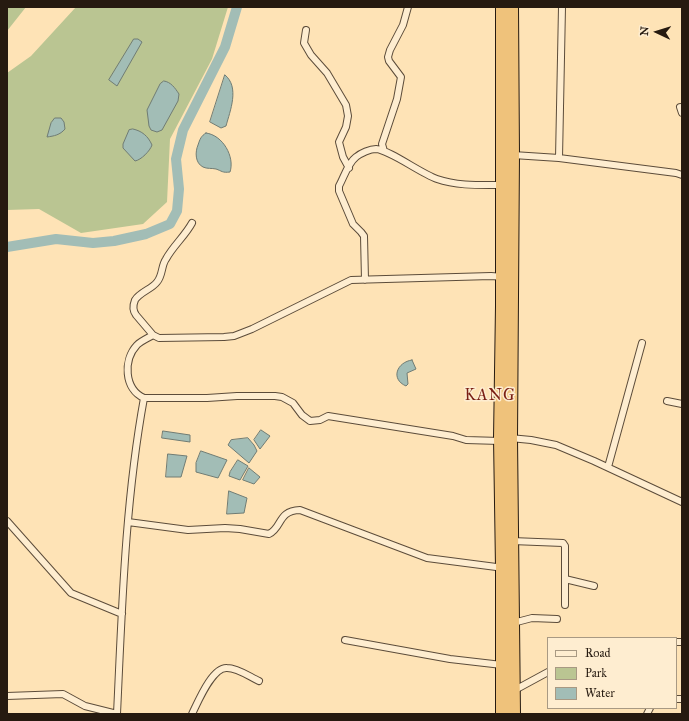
<!DOCTYPE html>
<html>
<head>
<meta charset="utf-8">
<style>
	body { margin:0 }
	#map { position:relative; width:689px; height:721px; overflow:hidden; background:#fee3b6; font-family:"IM FELL Great Primer",serif }
	canvas { display:block }
	.frame { position:absolute; inset:0; border:8px solid #261a10; pointer-events:none }
	.legend { position:absolute; left:547px; top:637px; width:130px; height:72px; box-sizing:border-box; background:#feedd0; border:1px solid #a89983; margin:0; padding:5px 7px; list-style:none; font-size:12px; color:#261a10 }
	.legend li { display:flex; align-items:center; gap:8px; height:20px }
	.legend b { width:20px; border:1px solid #a89983 }
	.north { position:absolute; left:637px; top:12px; width:40px; height:40px; -webkit-text-stroke:3px #feedd0; paint-order:stroke; rotate:274deg; font-size:11px; font-weight:700; line-height:16px; text-align:center; color:#261a10 }
	.north::after { content:''; display:block; margin:auto; width:14px; height:18px; background:#261a10; clip-path:polygon(50% 0,100% 100%,50% 72%,0 100%) }
</style>
</head>
<body>
<div id="map">
<canvas width="689" height="721"></canvas>
<div class="frame"></div>
<ul class="legend">
<li><b style="height:5px;background:#feedd0"></b>Road</li>
<li><b style="height:11px;background:#bac592"></b>Park</li>
<li><b style="height:11px;background:#a2bdb6"></b>Water</li>
</ul>
<div class="north">N</div>
</div>
<script>
const ctx = document.querySelector('canvas').getContext('2d');
ctx.lineJoin = 'round';
function paint(path, color) { ctx.fillStyle = color; ctx.fill(path, 'evenodd'); }
function strokePath(path, color, width, dash) { ctx.strokeStyle = color; ctx.lineWidth = width; ctx.lineCap = dash ? 'butt' : 'round'; ctx.setLineDash(dash || []); ctx.stroke(path); }
function label(font, color, halo, rows, align = 'center') {
  ctx.font = font + ' "IM FELL Great Primer",serif'; ctx.lineWidth = 3; ctx.setLineDash([]); ctx.textBaseline = 'middle'; ctx.strokeStyle = halo; ctx.fillStyle = color; for (const [text, x, y, turn = 0] of rows) {
    ctx.save(); ctx.translate(x, y); ctx.rotate((+turn || 0) * Math.PI / 180); ctx.textAlign = isNaN(turn) ? turn : align; if (halo) ctx.strokeText(text, 0, 0); ctx.fillText(text, 0, 0); ctx.restore();
  }
}
const green = new Path2D(`
	M7,7h19l-19,24z
	M76,7h152l-16,52 -42,80 -3,63 -24,22 -62,9 -42,-24 -32,1v-137l24,-17z`);
const water = new Path2D(`
	M134,39h4l4,3 -25,44 -8,-6z
	M225,75c15,12 5,36 1,51l-5,2 -11,-6z
	M164,81c7,1 11,7 15,13l-1,7 -16,29 -5,2 -6,-2 -2,-4 -2,-16 13,-26z
	M55,118h6l3,4 1,7c-5,6 -11,7 -18,8l4,-14z
	M133,129c9,2 15,7 19,16 -2,6 -11,15 -17,16l-12,-13v-4l6,-14z
	M206,133c17,2 29,24 24,39 -8,1 -8,-1 -14,-3 -4,-1 -9,0 -13,-2 -8,-4 -8,-15 -5,-22 2,-6 3,-9 8,-12z
	M412,360l4,9 -9,4 1,11 -2,2c-16,-7 -9,-24 6,-26z
	M261,430l9,6 -10,13 -6,-9z
	M163,431l27,4v7l-28,-4z
	M248,438l6,7 3,6 -8,12 -21,-18 3,-5z
	M201,451l26,9 -9,18 -22,-6v-9z
	M168,454l19,2 -6,21h-15z
	M238,460l10,6 -8,14 -11,-4 1,-4z
	M249,468l11,9 -6,7 -11,-4z
	M229,491l18,7 -3,15 -17,1z`);
const river = new Path2D(`
	M7,247l49,-8 37,4 21,-2 32,-7 24,-10 7,-13 2,-22 -3,-30 7,-29 42,-83 12,-40`);
const street = new Path2D(`
	M306,30l-2,13 7,12 16,18 19,32 2,11 -2,11 -7,15 4,15 6,11
	M680,107l2,6
	M384,151l-2,-7 15,-45 4,-22 -12,-16 -1,-4 2,-7 13,-25 5,-18
	M513,155l46,3 117,15 6,2
	M559,158l3,-151
	M192,223c-7,13 -19,23 -26,36 -5,7 -3,16 -9,23 -5,7 -17,10 -22,18 -2,5 -2,11 1,15l17,20 6,3 65,-1 10,-1 18,-7 99,-49 140,-4 13,1
	M365,280l-1,-44 -3,-4 -8,-8 -14,-33v-5c5,-9 9,-23 17,-29 5,-4 14,-8 20,-8 14,1 44,24 61,30 20,7 43,6 64,6
	M144,398h63l30,-2h38l7,1 11,6 9,12 8,6 10,-1 8,-4 125,20 13,4 34,1
	M667,401l15,3
	M510,438l21,2 25,5 38,16 88,41
	M608,467l34,-124
	M7,521l64,72 51,21
	M128,522l60,8 37,-2 15,1 29,5c14,-7 8,-23 31,-24l127,48 77,10
	M512,541l51,2 2,3v33l29,7
	M565,579v26
	M513,623l19,-5 25,1
	M345,640l105,19 52,6
	M676,642h6
	M513,691l35,-19
	M7,696l56,-2 22,12 32,8
	M676,699h6
	M117,714c5,-106 8,-212 27,-316 -20,-9 -21,-38 -7,-53 4,-4 11,-7 16,-10
	M192,714c6,-12 20,-47 35,-46 11,0 23,9 32,13
	M647,714l3,-6`);
const highway = new Path2D(`
	M502,7v299l-2,132 2,130v146
	M512,7l1,148 -2,283 3,276`);
const quarterNames = [
	["KANG",490,396]
];
paint(green, '#bac592');
paint(water, '#a2bdb6');
strokePath(water, '#707c74', 1);
strokePath(river, '#a2bdb6', 10);
strokePath(street, '#5c4c3a', 8);
strokePath(highway, '#261a10', 14);
strokePath(street, '#feedd0', 6);
strokePath(highway, '#efc27b', 12);
ctx.letterSpacing = '1px';
label('16px', '#7a1f14', '#feedd0', quarterNames);
ctx.letterSpacing = '0px';
</script>
</body>
</html>
